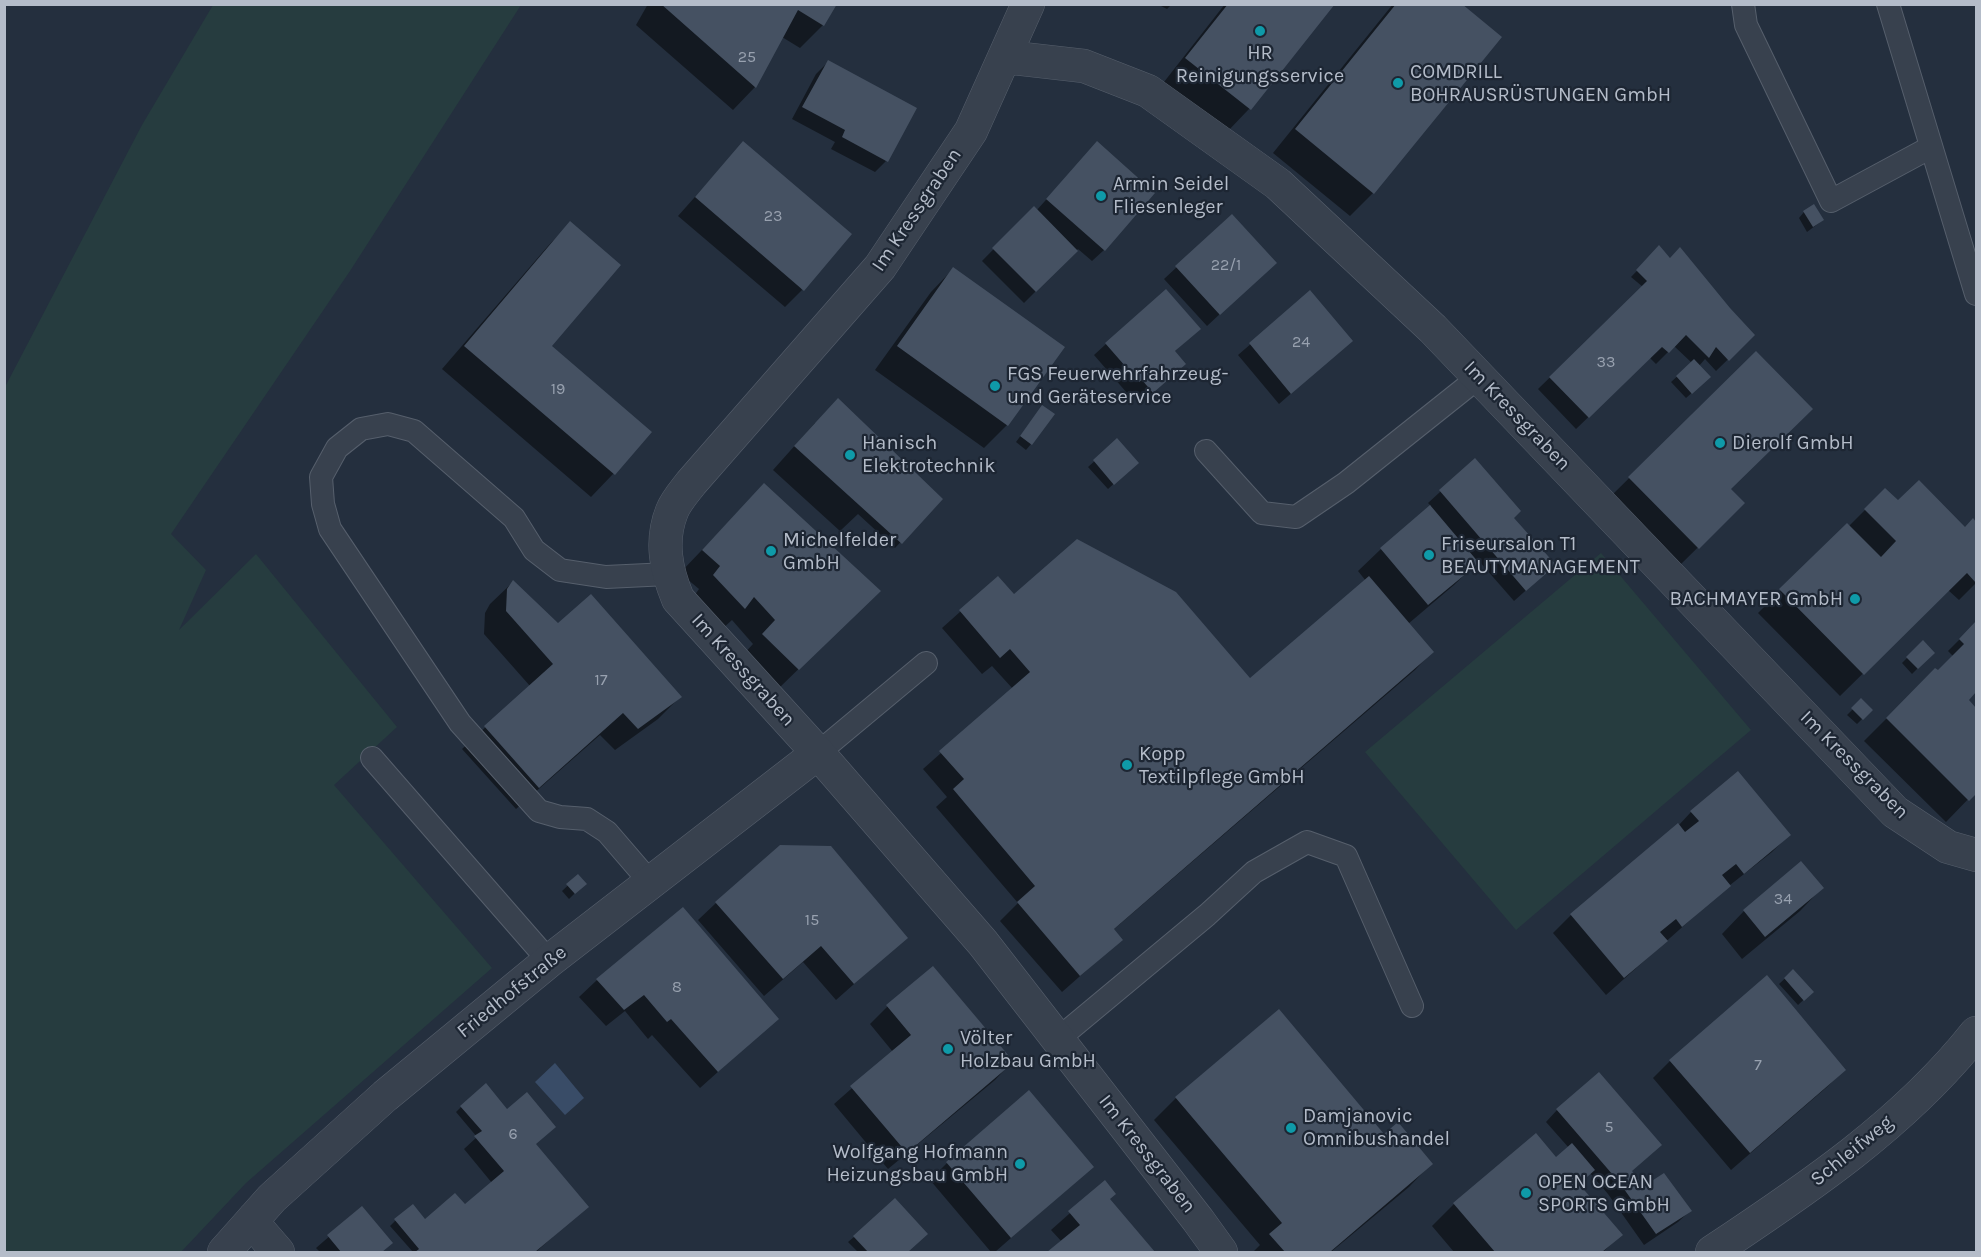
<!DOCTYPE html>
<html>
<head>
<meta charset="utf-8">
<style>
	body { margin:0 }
	#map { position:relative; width:1981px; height:1257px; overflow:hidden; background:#242f3e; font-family:Karla,sans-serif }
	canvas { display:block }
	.frame { position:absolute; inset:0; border:6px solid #b4bcc9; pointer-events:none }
</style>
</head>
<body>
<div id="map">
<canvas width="1981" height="1257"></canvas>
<div class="frame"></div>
</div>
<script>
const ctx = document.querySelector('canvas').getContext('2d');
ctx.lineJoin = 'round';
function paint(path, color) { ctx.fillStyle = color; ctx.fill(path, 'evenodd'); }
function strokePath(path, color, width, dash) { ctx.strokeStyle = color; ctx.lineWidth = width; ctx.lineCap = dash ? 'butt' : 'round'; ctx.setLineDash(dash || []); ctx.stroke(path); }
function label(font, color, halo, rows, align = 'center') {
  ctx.font = font + ' Karla,sans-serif'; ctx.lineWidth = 4.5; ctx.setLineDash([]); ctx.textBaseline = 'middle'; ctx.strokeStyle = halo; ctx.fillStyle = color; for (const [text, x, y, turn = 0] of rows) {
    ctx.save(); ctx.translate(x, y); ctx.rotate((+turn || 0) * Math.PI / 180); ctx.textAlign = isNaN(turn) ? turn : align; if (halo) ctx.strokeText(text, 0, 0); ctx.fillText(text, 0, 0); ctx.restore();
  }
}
const green = new Path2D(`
	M213,5h308l-171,266 -179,263 35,36 -27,60 77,-76 141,173 -63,58 158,183 -246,215 -65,69h-176v-865l137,-262z
	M1601,553l150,177 -235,200 -151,-178z`);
const water = new Path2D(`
	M555,1063l29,35 -19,17 -30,-33z`);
const shadow = new Path2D(`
	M648,4h187l-12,21 -23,23 -18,-11 -27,50 -22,23 -97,-85z
	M1157,4h15l-5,5z
	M1225,4h108l-84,105 -22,23 -63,-50z
	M1393,4h66l41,33 -127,156 -23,23 -77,-63z
	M828,62l58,99 -11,11 -44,-23 4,-7 -43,-23 24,-45z
	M743,143l59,147 -17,17 -107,-91z
	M1097,143l7,107 -12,11 -14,-12 -54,54 -42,-42 52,-53 2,3z
	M1804,212l19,8 -16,12 -8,-14z
	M1232,216l31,58 -56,52 -43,-47z
	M570,223l-20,123 100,86 -37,42 -22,23 -149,-128 106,-123z
	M1659,248l94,87 -37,36 -11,-12 -6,7 4,17 -17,15 -15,-16 21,-19 -18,-17 -18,18 -6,-6 -74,71 -38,-40 105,-102 -12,-10z
	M953,269l110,78 -56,78 -23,23 -109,-78 56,-78z
	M1310,293l41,48 -72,63 -41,-49z
	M1199,329l-25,23 10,12 -43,39 -12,-12 -2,2 -33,-38 12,-11z
	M1756,353l-27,136 14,14 -63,62 -68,-70z
	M1042,407l-11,37 -5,6 -10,-8z
	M815,423l126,76 -46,49 -37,-34 -18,17 -67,-61z
	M1117,441l14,27 -23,21 -20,-22z
	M1475,460l38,58 29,58 -28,25 -35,-40 -25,24 -46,39 24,28 -17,18 -302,260 8,10 -59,52 -62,-71 18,-18 -82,-96 11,-10 -24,-28 90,-80 -21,-23 -10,8 -40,-46 56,-50 16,18 236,84 116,-99 -8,-10 23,-22 50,-43 -3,-3z
	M1885,490l13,12 67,27 8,-8 3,3v59l-17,17 -11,-10 -108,106 -82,-83 89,-88 1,2z
	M742,508l114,105 -80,78 -35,-34 12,-13 -21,-24 -11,10 -29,-31 7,-10 -19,-16z
	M513,582l45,43 122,72 -22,22 -43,31 -15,-15 -84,74 -54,-60 68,-63 -46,-52 1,-21 5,-9z
	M1976,623v67l-10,11 10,10v80l-30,31 -82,-81 71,-71 3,2 15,-16 -5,-5z
	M1923,642l10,11 -21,21 -10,-11z
	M1861,701l10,9 -14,14 -10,-9z
	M1691,812l98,23 -17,17 -47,37 -119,106 -53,-62 18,-18 107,-89z
	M578,876l1,13 -10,10 -7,-8z
	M1822,888l-22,23 -58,48 -20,-25 22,-23z
	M716,903l190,35 -70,62 -33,-38 -39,34 -66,-76z
	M933,968l79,94 -17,18 -107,89 -54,-65 59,-52 -23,-28 17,-17z
	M1793,971l19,21 -14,13 -19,-21z
	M597,980l180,39 -77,69 -48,-53 -4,4 -23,-28 -19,15 -27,-29z
	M1670,1061l174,9 -17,17 -96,83 -78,-92z
	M1176,1098l208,38 47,28 -22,23 -78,65h-78l7,-7 -106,-125z
	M461,1107l73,38 53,61 -51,46h-123l-23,-26 5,-5h30l34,-9 33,-29 -28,-34 13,-12 -21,-25z
	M1557,1110l74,62 13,16 46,23 -12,11 -34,23 -36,-51 -18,-21 -12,12 43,50 -18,17h-149l-22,-26 22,-22 102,-45 13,-11 -23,-26z
	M947,1163l145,4 -97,85h-4l-61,-72z
	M1105,1182l3,17 45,53h-103l12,-10 -11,-12z
	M362,1208l29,35 -10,9h-61l-4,-4z
	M854,1237l66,3 -14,12h-48l-10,-10z`);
const building = new Path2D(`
	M661,4h176l-13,22 -26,-16 -42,78z
	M1228,4h107l-84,106 -66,-52z
	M1396,4h66l40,33 -128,157 -79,-65z
	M828,60l89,48 -29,54 -46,-25 3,-7 -43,-23z
	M743,141l109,93 -48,57 -109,-94z
	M1097,141l58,52 -50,58 -59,-52z
	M1814,204l10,16 -11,7 -10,-16z
	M1034,206l44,45 -42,41 -44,-44z
	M1232,214l45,49 -57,52 -45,-49z
	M570,221l51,44 -69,81 100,86 -37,43 -151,-129z
	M1659,245l11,13 10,-11 50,61 25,27 -26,26 -13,-14 -7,11 -23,-23 -17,18 -7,-6 -73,71 -40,-41 98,-96 -11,-11z
	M953,267l112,80 -57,79 -111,-80z
	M1166,289l35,40 -26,22 11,13 -33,29 -11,-13 -3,2 -34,-39z
	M1310,290l43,51 -62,53 -42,-51z
	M1756,351l57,58 -82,80 14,14 -46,46 -71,-72z
	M1694,359l17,18 -19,17 -16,-18z
	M838,398l105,101 -41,45 -108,-98z
	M1042,405l13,9 -23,31 -12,-9z
	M1117,438l22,25 -25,22 -21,-25z
	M1475,458l46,53 -7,7 42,47 -30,26 -87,-101z
	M1919,480l46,47 8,-9 3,4v61l-9,-10 -103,102 -85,-86 68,-66 34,34 15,-16 -32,-32 21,-21 13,12z
	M764,483l117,108 -82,79 -37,-36 13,-14 -21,-23 -9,12 -32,-34 7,-9 -18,-16z
	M1430,505l49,58 -51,42 -48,-57z
	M1077,539l99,53 74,86 119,-102 65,76 -320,277 9,11 -43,36 -63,-74 18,-16 -82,-97 11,-10 -25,-28 91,-79 -20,-23 -10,9 -41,-48 39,-34 16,18z
	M513,580l45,43 33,-29 91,103 -44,32 -15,-16 -84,75 -55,-62 69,-62 -47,-53 1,-22z
	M1976,621v71l-7,8 7,8v86l-7,7 -83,-83 49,-50 3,2 26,-26 -5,-5z
	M1923,640l12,13 -17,16 -12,-12z
	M1861,698l12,12 -10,10 -12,-12z
	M1738,771l53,64 -47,39 -8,-10 -14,11 9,11 -49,41 -6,-8 -16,13 8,9 -44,37 -54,-64 108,-91 7,9 14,-11 -9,-10z
	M780,845l51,1 77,92 -54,46 -33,-38 -38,33 -68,-77z
	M1801,861l23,27 -59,49 -22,-27z
	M578,874l9,10 -12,10 -9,-10z
	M683,907l96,112 -61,53 -47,-53 -4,3 -23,-27 -20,15 -28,-31z
	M933,966l81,96 -107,91 -57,-67 61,-51 -25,-30z
	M1793,969l21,23 -10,9 -20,-23z
	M1767,975l79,95 -96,83 -81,-93z
	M1279,1009l105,125 14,-12 35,42 -103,88h-45l-16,-18 13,-11 -107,-126z
	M1599,1072l63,73 -30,26 12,15 20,-13 28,38 -36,23 -37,-52 -63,-73z
	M486,1083l21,26 20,-17 29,35 -20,17 53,63 -54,45h-120l4,-3 -25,-30 19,-15 12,15 30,-26 10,11 39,-33 -30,-35 8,-5 -22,-25z
	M1029,1090l65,77 -83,71 -65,-76z
	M1536,1133l20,24 16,-14 23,27 -16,14 44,51 -21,17h-107l-42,-49z
	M1105,1180l11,14 -6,5 45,53h-108l33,-27 -12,-14z
	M895,1198l33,36 -20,18h-40l-15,-16z
	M362,1206l31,37 -11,9h-41l-14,-17z`);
const service = new Path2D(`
	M1743,4l3,21 85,176 100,-54
	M1888,4l88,290
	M1206,451l56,62 34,4 50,-34 133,-106
	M818,753l108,-90
	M372,758l177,203
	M650,882l-43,-50 -20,-13 -27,-2 -21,-6 -79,-88 -130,-194 -7,-25 -2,-27 16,-29 24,-19 27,-5 26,7 100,87 20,32 26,20 46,7 62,-3
	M1058,1039l149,-124 47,-43 53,-30 39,14 66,150`);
const minor = new Path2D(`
	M1028,4l-57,127 -91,136 -189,216c-6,8 -15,18 -19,28 -12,30 -6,59 6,88l140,154 165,190 215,277 23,32
	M1005,57l79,9 64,25 130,93 155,145 462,483 53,35 28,8
	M254,1218l5,12 19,22
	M224,1252l48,-54 113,-102 164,-135 269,-208
	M1712,1252c95,-63 193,-129 264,-219`);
const markers = [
	[1260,31,6,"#0f9aa8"],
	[1398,83,6,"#0f9aa8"],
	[1101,196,6,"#0f9aa8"],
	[995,386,6,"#0f9aa8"],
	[1720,443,6,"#0f9aa8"],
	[850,455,6,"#0f9aa8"],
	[771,551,6,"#0f9aa8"],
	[1429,555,6,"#0f9aa8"],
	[1855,599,6,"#0f9aa8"],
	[1127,765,6,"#0f9aa8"],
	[948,1049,6,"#0f9aa8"],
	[1291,1128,6,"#0f9aa8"],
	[1020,1164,6,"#0f9aa8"],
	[1526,1193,6,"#0f9aa8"]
];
const numberNames = [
	["25",747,57],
	["23",773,216],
	["22/1",1226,265],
	["24",1301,342],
	["33",1606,362],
	["19",558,389],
	["17",601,680],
	["34",1783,899],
	["15",812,920],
	["8",677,987],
	["7",1758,1065],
	["5",1609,1127],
	["6",513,1134]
];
const poiNames = [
	["HR",1260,53,"center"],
	["Reinigungsservice",1260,76,"center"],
	["COMDRILL",1410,72],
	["BOHRAUSRÜSTUNGEN GmbH",1410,95],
	["Armin Seidel",1113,184],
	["Fliesenleger",1113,207],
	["FGS Feuerwehrfahrzeug-",1007,374],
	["und Geräteservice",1007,397],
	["Hanisch",862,443],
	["Elektrotechnik",862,466],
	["Dierolf GmbH",1732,443],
	["Michelfelder",783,540],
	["GmbH",783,563],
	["Friseursalon T1",1441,544],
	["BEAUTYMANAGEMENT",1441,567],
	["BACHMAYER GmbH",1843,599,"right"],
	["Kopp",1139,754],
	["Textilpflege GmbH",1139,777],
	["Völter",960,1038],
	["Holzbau GmbH",960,1061],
	["Damjanovic",1303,1116],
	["Omnibushandel",1303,1139],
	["Wolfgang Hofmann",1008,1152,"right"],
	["Heizungsbau GmbH",1008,1175,"right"],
	["OPEN OCEAN",1538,1182],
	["SPORTS GmbH",1538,1205]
];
const streetNames = [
	["Im Kressgraben",917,210,-56],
	["Im Kressgraben",1517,416,46],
	["Im Kressgraben",743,670,48],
	["Im Kressgraben",1854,765,45],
	["Friedhofstraße",512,992,-39],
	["Schleifweg",1852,1151,-39],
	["Im Kressgraben",1147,1154,52]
];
paint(green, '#263c3f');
paint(water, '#394c67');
paint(shadow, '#0007');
paint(building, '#455162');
strokePath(service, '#565f6c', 24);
strokePath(minor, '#565f6c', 34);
strokePath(service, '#38414e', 22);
strokePath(minor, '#38414e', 33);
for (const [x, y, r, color] of markers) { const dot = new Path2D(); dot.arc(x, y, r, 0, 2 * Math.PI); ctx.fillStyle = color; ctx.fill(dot); strokePath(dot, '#1d2633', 2); }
label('16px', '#98a1af', null, numberNames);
label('20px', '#b4bcc9', '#1d2633', poiNames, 'left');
label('20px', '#b4bcc9', '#1d2633', streetNames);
</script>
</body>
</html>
